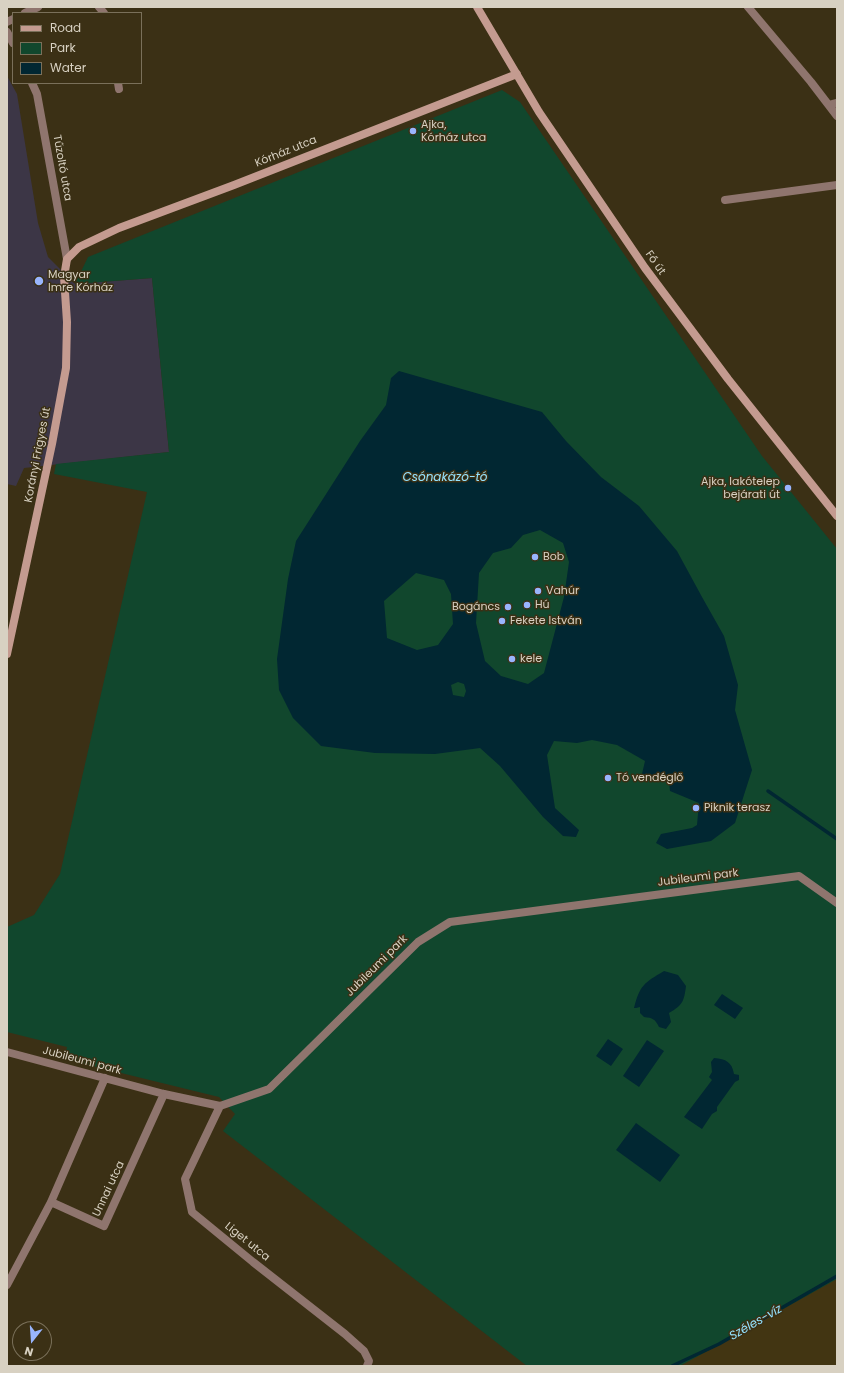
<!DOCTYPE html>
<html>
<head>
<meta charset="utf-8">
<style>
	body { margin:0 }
	#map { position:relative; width:844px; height:1373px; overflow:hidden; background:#3b3015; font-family:Poppins,sans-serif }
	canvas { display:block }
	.frame { position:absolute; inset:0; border:8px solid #d8d1c2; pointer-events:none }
	.legend { position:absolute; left:12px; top:12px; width:130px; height:72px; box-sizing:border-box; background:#3b3015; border:1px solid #7a705a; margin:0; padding:5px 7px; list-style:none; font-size:12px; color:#d8d1c2 }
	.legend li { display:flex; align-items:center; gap:8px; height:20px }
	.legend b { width:20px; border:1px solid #7a705a }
	.north { position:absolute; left:12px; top:1321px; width:40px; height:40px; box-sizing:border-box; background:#3b3015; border:1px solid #7a705a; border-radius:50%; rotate:197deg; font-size:11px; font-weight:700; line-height:16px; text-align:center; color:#d8d1c2 }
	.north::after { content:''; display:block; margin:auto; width:14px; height:18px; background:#99b5fd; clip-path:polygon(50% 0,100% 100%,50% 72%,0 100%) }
</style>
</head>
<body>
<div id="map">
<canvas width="844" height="1373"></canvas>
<div class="frame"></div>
<ul class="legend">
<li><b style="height:5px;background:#c49b90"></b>Road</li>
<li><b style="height:11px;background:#11472d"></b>Park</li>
<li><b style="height:11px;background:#012732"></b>Water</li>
</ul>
<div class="north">N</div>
</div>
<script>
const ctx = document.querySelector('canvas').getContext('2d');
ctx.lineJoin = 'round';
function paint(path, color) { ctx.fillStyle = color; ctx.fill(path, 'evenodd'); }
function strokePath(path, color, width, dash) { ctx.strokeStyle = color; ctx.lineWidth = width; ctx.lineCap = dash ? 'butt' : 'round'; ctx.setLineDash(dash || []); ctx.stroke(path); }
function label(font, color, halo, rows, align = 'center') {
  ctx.font = font + ' Poppins,sans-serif'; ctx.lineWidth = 3; ctx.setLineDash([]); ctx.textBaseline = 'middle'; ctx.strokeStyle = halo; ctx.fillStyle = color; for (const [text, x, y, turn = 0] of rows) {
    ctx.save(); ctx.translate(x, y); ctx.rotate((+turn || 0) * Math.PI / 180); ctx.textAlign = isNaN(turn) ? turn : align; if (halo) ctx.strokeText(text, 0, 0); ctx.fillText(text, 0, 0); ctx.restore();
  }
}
const built = new Path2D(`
	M837,1279v87h-157z`);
const medical = new Path2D(`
	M7,76l10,18 21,129 10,34 27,27 77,-6 17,174 -145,16 -8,18 -9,-2z`);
const green = new Path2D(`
	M502,90l18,12 242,354 75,93v730l-157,87h-153l-304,-235 12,-17 -16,-17 -155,-38 3,-12 -60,-15v-105l27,-12 26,-41 87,-382 -93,-18 2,-10 113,-12 -17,-174 -77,6 13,-27z`);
const water = new Path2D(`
	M399,371l143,41 24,29 35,36 38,29 38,45 25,46 22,39 14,49 -3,25 17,60 -17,53 -24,18 -44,8 -11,-6 5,-9 31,-6 5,-3 2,-22 -29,-12 -1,-10 -27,-7 3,-13 -28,-16 -25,-5 -15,3 -23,-2 -7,14 8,53 24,22 -3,7 -13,-1 -20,-19 -43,-51 -20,-18 -45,6 -60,-1 -54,-7 -28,-28 -14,-28 -2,-31 11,-80 8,-38 64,-100 26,-36 5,-27zM540,530l23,13 6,19 -5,35 -20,76 -16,11 -27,-8 -16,-15 -9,-38 3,-50 14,-20 18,-5 12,-13zM416,573l28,7 7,14 2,30 -15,21 -21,5 -30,-12 -3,-37zM458,682l6,2 2,7 -2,6 -11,-2 -2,-10z
	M664,971l14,4 8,11c-2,15 -3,19 -17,27l2,9 -5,7 -7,-2c-4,-8 -6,-9 -15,-10l-4,-4v-6l-4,1h-2c6,-23 10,-25 30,-37z
	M722,994l21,14 -8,11 -21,-14z
	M608,1039l15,10 -12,17 -15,-10z
	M647,1040l17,11 -25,36 -16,-11z
	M714,1058c12,1 18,4 20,16l5,1v5l-4,2 -18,25v4l-5,3 -10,15 -18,-12 28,-37 -3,-3 3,-5 -1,-10z
	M636,1123l44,32 -20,27 -44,-32z`);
const stream = new Path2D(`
	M768,791l69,48
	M672,1366l47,-22 118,-68`);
const minor = new Path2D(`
	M99,7l5,6
	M748,7l63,75 26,34
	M25,13l13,-6
	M7,22l6,-3
	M7,32l6,11
	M32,83l5,11 30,165
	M118,83l1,6
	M829,105l8,-2
	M725,200l112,-15
	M7,1052l157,42 56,12 49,-17 149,-147 32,-20 349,-46 38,27
	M220,1106l-35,73 7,33 61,50 92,72 19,17 5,10 -2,5
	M51,1202l53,24 60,-132
	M7,1285l44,-83 54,-124`);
const secondary = new Path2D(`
	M477,7l62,105 106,156 83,111 109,137
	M7,654l45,-210 14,-76 1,-46 -3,-45 3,-18 12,-12 40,-19 115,-43 283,-111`);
const markers = [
	[413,131,4,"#99b5fd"],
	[39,281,5,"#99b5fd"],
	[788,488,4,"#99b5fd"],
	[535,557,4,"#99b5fd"],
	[538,591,4,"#99b5fd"],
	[527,605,4,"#99b5fd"],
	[508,607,4,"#99b5fd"],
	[502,621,4,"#99b5fd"],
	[512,659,4,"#99b5fd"],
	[608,778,4,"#99b5fd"],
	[696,808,4,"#99b5fd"]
];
const poiNames = [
	["Ajka,",421,125],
	["Kórház utca",421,138],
	["Magyar",48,275],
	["Imre Kórház",48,288],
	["Ajka, lakótelep",780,482,"right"],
	["bejárati út",780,495,"right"],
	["Bob",543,557],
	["Vahúr",546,591],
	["Hú",535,605],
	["Bogáncs",500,607,"right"],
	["Fekete István",510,621],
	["kele",520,659],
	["Tó vendéglő",616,778],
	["Piknik terasz",704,808]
];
const streetNames = [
	["Kórház utca",286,152,-22],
	["Tűzoltó utca",62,168,80],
	["Fő út",655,263,55],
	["Korányi Frigyes út",38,455,-79],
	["Jubileumi park",698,878,-7],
	["Jubileumi park",377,966,-45],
	["Jubileumi park",82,1061,15],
	["Unnai utca",109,1189,-65],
	["Liget utca",247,1242,39]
];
const waterNames = [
	["Csónakázó-tó",445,478],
	["Széles-víz",756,1323,-30]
];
paint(built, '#423512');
paint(medical, '#3c3646');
paint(green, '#11472d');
paint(water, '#012732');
strokePath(stream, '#012732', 3.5);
strokePath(minor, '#8f756e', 8);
strokePath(secondary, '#c49b90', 8);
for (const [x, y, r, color] of markers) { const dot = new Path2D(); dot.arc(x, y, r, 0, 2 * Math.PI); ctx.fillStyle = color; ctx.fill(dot); strokePath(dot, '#3b3015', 1.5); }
label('11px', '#d8d1c2', '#3b3015', poiNames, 'left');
label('11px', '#d8d1c2', '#3b3015', streetNames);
label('italic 12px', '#95e3ff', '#3b3015', waterNames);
</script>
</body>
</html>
